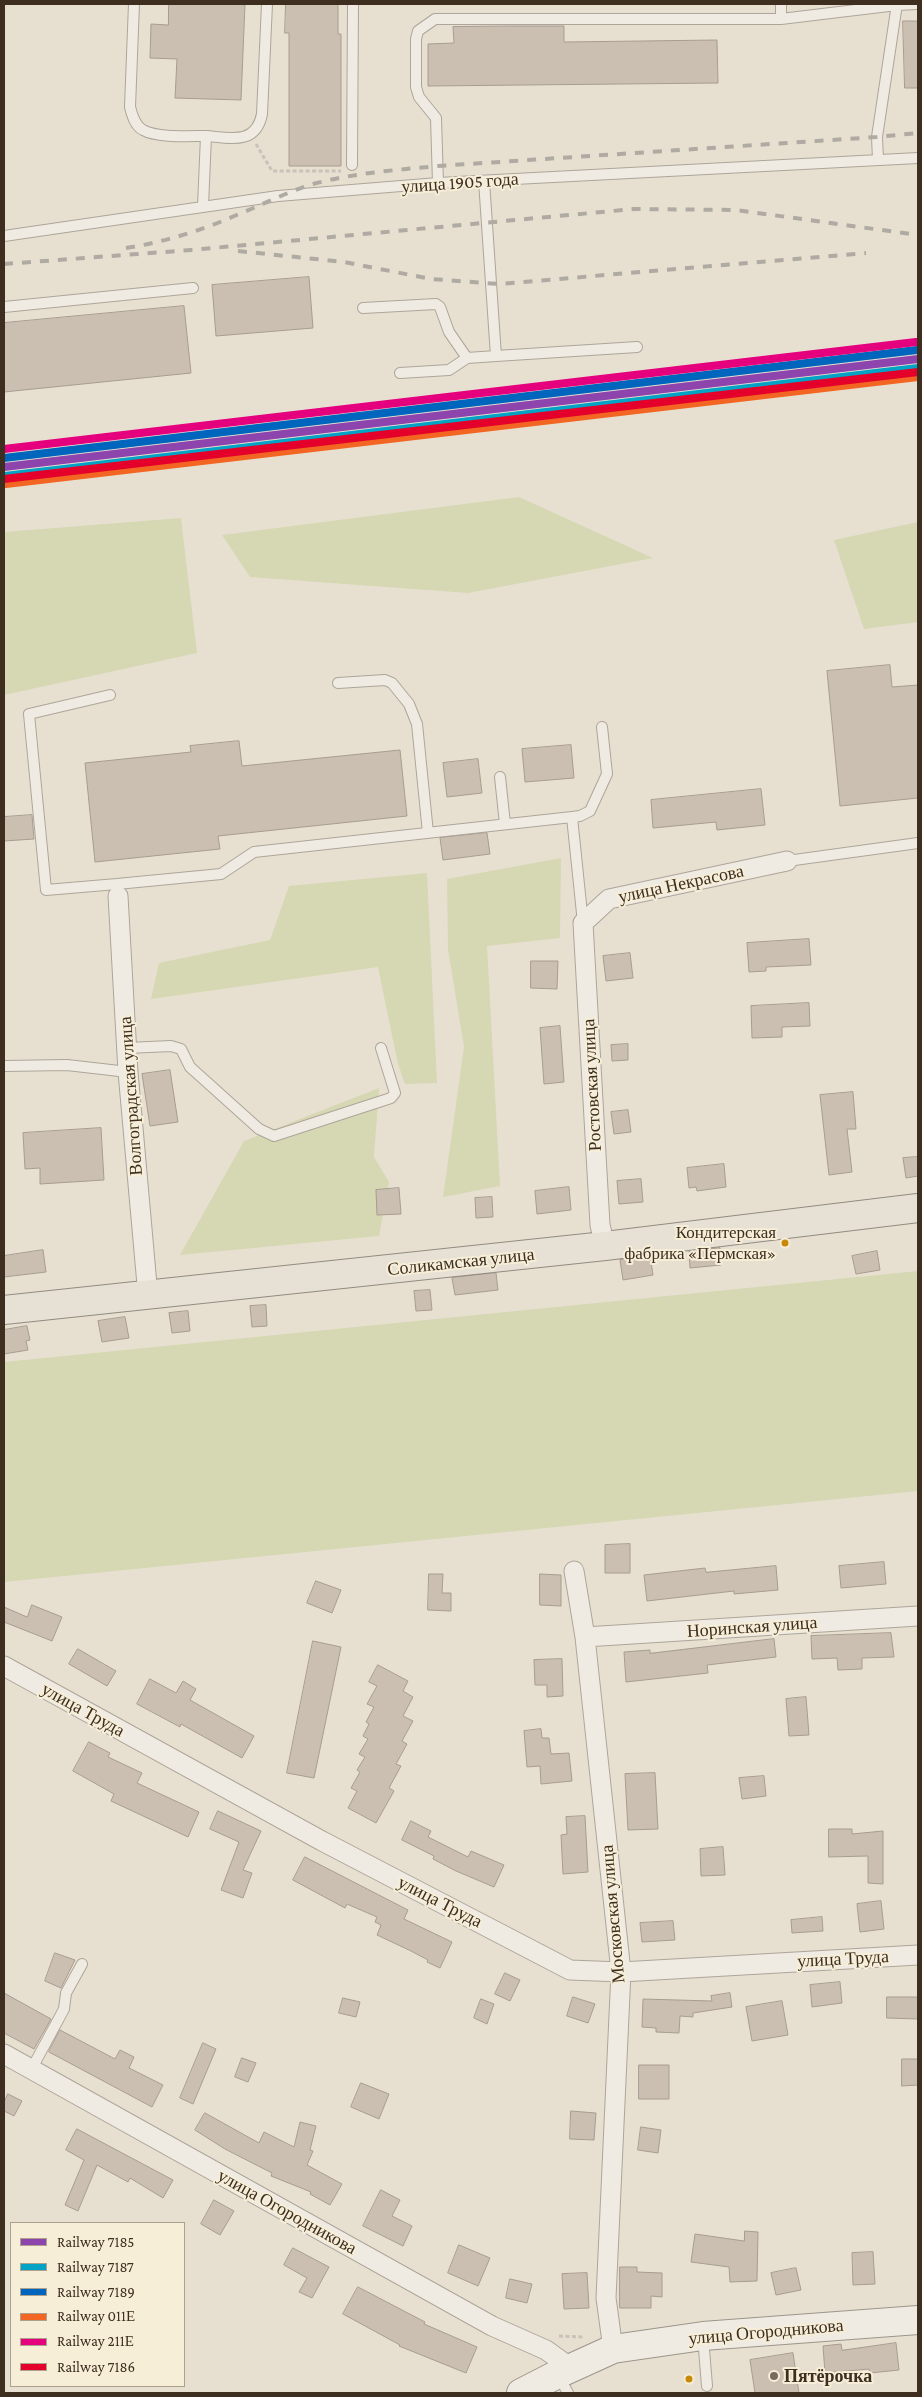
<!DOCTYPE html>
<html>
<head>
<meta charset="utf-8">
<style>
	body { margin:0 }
	#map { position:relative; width:922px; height:2397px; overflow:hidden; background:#e7e0d1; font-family:"Crimson Pro",serif }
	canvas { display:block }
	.frame { position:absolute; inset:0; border:5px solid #3d2e20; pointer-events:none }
	.legend { position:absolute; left:10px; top:2222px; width:175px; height:165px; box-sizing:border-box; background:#f7eed8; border:1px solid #ada18e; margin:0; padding:6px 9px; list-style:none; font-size:15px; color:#3d2e20 }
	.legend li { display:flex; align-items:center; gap:10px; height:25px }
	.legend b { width:25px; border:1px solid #ada18e }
</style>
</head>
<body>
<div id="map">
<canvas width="922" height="2397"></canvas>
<div class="frame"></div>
<ul class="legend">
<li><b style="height:6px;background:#8e44ad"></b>Railway 7185</li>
<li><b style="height:6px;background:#03a3c5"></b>Railway 7187</li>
<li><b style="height:6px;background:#0065bd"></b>Railway 7189</li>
<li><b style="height:6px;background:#f26522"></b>Railway 011Е</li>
<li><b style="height:6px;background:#e5007d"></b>Railway 211Е</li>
<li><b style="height:6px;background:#e4002b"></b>Railway 7186</li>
</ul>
</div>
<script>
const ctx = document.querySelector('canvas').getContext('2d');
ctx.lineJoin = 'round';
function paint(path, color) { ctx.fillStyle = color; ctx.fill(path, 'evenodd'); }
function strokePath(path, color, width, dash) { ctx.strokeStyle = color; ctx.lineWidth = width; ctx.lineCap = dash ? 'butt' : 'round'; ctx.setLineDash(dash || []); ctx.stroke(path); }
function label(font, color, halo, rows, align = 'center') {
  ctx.font = font + ' "Crimson Pro",serif'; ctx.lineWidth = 4; ctx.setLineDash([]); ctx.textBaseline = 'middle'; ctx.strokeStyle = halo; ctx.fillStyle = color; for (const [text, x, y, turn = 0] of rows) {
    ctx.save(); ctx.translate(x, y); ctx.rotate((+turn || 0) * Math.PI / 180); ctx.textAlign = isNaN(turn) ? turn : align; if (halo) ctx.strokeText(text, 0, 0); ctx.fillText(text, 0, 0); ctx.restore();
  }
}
const green = new Path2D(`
	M519,497l134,61 -185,35 -218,-16 -28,-42z
	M181,518l16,135 -193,42v-163z
	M918,522v100l-54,7 -30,-89z
	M561,858l-1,80 -73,8 13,240 -57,11 21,-150 -16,-98 -1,-70z
	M427,873l10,210 -32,1 -7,-20 -20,-97 -227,32 8,-36 111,-23 19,-54z
	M379,1088l-5,69 15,25 -10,54 -199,19 64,-114z
	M918,1271v220l-914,91v-220z`);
const building = new Path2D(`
	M169,4h76l-4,96 -66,-2 2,-39 -27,-1 1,-34 17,1z
	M286,4h52v30h3v132h-52v-133h-4z
	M903,21h15v67h-13z
	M508,26h56v16l153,-2 1,43 -290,3v-42l26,-1 -1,-16z
	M309,277l4,51 -97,8 -4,-51z
	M184,306l7,67 -187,19v-69z
	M890,665l2,22 26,-2v113l-78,8 -13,-135z
	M239,741l3,25 158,-16 7,66 -189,20 2,13 -125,13 -10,-99 106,-11 -1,-6z
	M571,745l3,33 -49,4 -3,-33z
	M478,759l4,34 -35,4 -4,-34z
	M761,789l4,36 -48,5 -1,-8 -63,6 -2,-28z
	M32,815l2,24 -30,2v-24z
	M487,833l3,21 -47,6 -3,-22z
	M809,939l2,26 -45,2v4l-17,1 -2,-29z
	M630,953l3,25 -27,3 -3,-25z
	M531,961h27l-1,28 -26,-1z
	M809,1003l1,23 -28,1v10l-30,1 -1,-32z
	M560,1026l4,56 -20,2 -4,-56z
	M628,1044v16l-16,1 -1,-16z
	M170,1070l8,52 -28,4 -8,-52z
	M853,1092l3,37h-9l5,43 -23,3 -9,-80z
	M628,1110l3,22 -17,2 -3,-22z
	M101,1128l3,52 -64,4v-16l-15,1 -2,-36z
	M918,1157v19l-12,2 -3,-20z
	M724,1164l2,23 -29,4 -1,-4 -7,1 -2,-20z
	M641,1179l2,23 -24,2 -2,-23z
	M569,1187l2,23 -34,4 -2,-23z
	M399,1188l2,26 -24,1 -1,-25z
	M492,1197l1,20 -17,1 -1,-20z
	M720,1248l1,17 -31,3 -1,-16z
	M43,1250l3,22 -42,5v-21z
	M877,1251l3,19 -24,4 -4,-18z
	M650,1256l3,19 -30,5 -3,-20z
	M496,1273l2,17 -43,5 -3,-17z
	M430,1290l2,20 -16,1 -2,-20z
	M266,1305l1,21 -15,1 -2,-21z
	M188,1311l2,20 -18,2 -3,-20z
	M125,1317l4,21 -27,4 -4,-21z
	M27,1326l3,14 -4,1 2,9 -24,4v-24z
	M630,1544v29h-25v-28z
	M884,1562l2,22 -45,4 -2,-22z
	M776,1566l2,24 -44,4v-3l-87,10 -3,-26 61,-7 1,4z
	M429,1574h14l-1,19h9v18l-23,-1z
	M540,1574l21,1v31l-21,-1z
	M316,1581l25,9 -9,23 -25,-10z
	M32,1605l30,12 -10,24 -48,-19v-15l23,10z
	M891,1633l3,24 -32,1v11l-24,1 -1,-12 -25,1 -1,-23z
	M774,1639l2,18 -69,8 1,8 -82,9 -2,-30 26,-2v3z
	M313,1641l28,6 -27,131 -27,-5z
	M78,1649l38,22 -9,15 -38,-22z
	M562,1659l1,37 -16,1v-12h-12l-1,-25z
	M378,1665l30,16 -5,10 10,6 -10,19 10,5 -11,20 5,3 -11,20 5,2 -12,22 5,3 -18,32 -28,-15 9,-17 -6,-3 9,-16 -3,-2 8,-13 -6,-3 9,-15 -5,-3 6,-12 -3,-2 8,-15 -7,-3 10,-18 -8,-4z
	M150,1679l26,14 7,-12 13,8 -6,11 64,36 -12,22 -61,-34 -1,3 -43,-23z
	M806,1697l3,38 -20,1 -3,-37z
	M541,1729l1,9h7l2,16 18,-1 3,28 -31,3 -1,-18 -13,1 -3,-36z
	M89,1742l21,11 -2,4 34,16 -5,10 62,29 -11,25 -77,-36 3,-7 -41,-23z
	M655,1773l3,56 -30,1 -3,-56z
	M764,1776l2,20 -24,3 -3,-21z
	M218,1811l43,20 -18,39 9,3 -9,25 -22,-8 18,-48 -29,-13z
	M585,1816l3,56 -25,2 -2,-39 6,-1 -1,-17z
	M411,1821l20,10 -3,6 40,20 3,-6 33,14 -10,22 -38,-16 -23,-12 1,-3 -32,-16z
	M829,1829h23v5l31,-3v53l-15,-1v-27l-39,1z
	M723,1847l2,28 -24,1 -1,-27z
	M305,1857l103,53 -4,9 48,23 -12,26 -13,-6 1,-2 -17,-9 -34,-16 4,-10 -6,-3 2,-5 -30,-13 -2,4 -52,-28z
	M881,1901l3,28 -24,3 -3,-28z
	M822,1917l1,14 -31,2 -1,-13z
	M673,1921l2,19 -33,2 -2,-19z
	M55,1953l20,7 -14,28 -16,-7z
	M505,1973l15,7 -10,21 -15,-7z
	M840,1982l2,21 -30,4 -2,-22z
	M4,1993l47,26 -17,30 -30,-16z
	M730,1993l2,14 -39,6v4l-13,-1 -1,17 -23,-1v-4l-14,-1 1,-28 69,2 -1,-5z
	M573,1997l22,7 -7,19 -21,-7z
	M887,1997h31v22l-31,-1z
	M343,1998l17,4 -4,15 -17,-4z
	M481,1999l13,5 -7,20 -13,-6z
	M782,2001l6,34 -36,6 -6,-34z
	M60,2030l55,29 5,-9 14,7 -5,11 34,17 -11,22 -103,-55z
	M203,2043l13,6 -23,55 -13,-6z
	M242,2058l14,5 -8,19 -13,-5z
	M902,2059h16v26l-16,1z
	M639,2065h30v34h-30z
	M361,2083l28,11 -10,25 -28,-12z
	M8,2094l14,7 -8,15 -10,-5v-8z
	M571,2111l25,2 -2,27 -24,-1z
	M205,2113l54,30 5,-11 30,15 6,-25 16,4 -6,24 3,1 -6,14 35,19 -12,21 -20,-11 1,-2 -40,-16 1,-3 -47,-24 -30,-19z
	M641,2127l20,3 -3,23 -20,-3z
	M77,2129l96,51 -10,18 -33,-20 -2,4 -31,-17 -19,46 -13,-6 19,-45 -18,-10z
	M381,2190l19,10 -8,16 20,10 -9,20 -40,-20z
	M214,2200l20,11 -14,24 -19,-11z
	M745,2231l13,1 -1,49 -27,1 -1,-15 -38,-5 4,-28 49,7z
	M459,2245l31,13 -12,28 -30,-13z
	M293,2248l36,19 -17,31 -13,-6 8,-14 -23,-13z
	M873,2252l2,32 -22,1 -1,-32z
	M620,2267h17v5l25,1v24l-11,-1v12h-31z
	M796,2268l5,22 -25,5 -5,-22z
	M587,2273l2,35 -25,1 -2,-35z
	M510,2279l22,5 -5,19 -21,-5z
	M358,2287l67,35 -1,2 53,23 -11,26 -67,-27 1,-1 -57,-31z
	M896,2343l3,27 -29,3 -1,-4 -44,4 -2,-27 18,-2 1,6z
	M793,2353l6,40h-44l-5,-33z`);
const path = new Path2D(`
	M256,144l16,27h69
	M559,2336l26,1`);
const service = new Path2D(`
	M134,4l-4,103c2,8 5,19 13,23 14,8 46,6 63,6l-3,70
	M781,4v15
	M206,136c25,2 50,9 56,-22l5,-110
	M878,160l-1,-23 20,-133
	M352,165l1,-161
	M484,181l12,175 141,-9
	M438,183l-2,-65 -17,-21 -3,-10v-48l2,-8 17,-12h346l116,-14 21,-1
	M4,236l274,-40 160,-13 480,-25
	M4,307l189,-19
	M363,308l73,-4 4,3 9,25 18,26
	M400,373l49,-3 18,-12 29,-2
	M338,683l47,-3 7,3 17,21 8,20 11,109
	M110,695l-81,19 17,176 71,-6
	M500,777l5,47
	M572,817l8,-1 10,-5 17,-37 -5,-47
	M787,861l131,-18
	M118,896l-1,-12 104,-10 33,-22 318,-35 11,106
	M127,1048l44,-2 10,3 9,18 69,62 15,7 117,-38 4,-5 -14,-45
	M4,1066l63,-1 61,7
	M31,2070l33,-61 2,-16 16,-29
	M703,2337l4,49
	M558,2375l10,18`);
const minor = new Path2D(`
	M118,896l10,176 20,224
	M605,1246l-5,-21 -17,-302 26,-24 178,-38
	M574,1571l11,66 36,335 -15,326 7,51
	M585,1637l333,-21
	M4,1666l318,175 248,129 51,2 297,-17
	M4,2054l488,272 54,24 25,18`);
const secondary = new Path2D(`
	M521,2393l37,-19 55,-25 90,-13 215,-16`);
const primary = new Path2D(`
	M4,1310l601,-64 313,-38`);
const rail = new Path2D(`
	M126,248c39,-6 77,-18 113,-34 25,-10 48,-22 74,-30 41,-11 83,-14 125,-18l439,-29 41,-4
	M238,251l106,11 87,17 68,5 367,-31
	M4,264l187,-14 443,-41 102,1 182,25`);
const rail1 = new Path2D(`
	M4,467l914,-108`);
const rail2 = new Path2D(`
	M5,476l913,-108`);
const rail3 = new Path2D(`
	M4,458l913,-108`);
const rail4 = new Path2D(`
	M6,484l912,-107`);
const rail5 = new Path2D(`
	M4,449l912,-107`);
const rail6 = new Path2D(`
	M4,479l914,-107`);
const markers = [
	[785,1243,4.5,"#c88808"],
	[774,2376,5,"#786c5e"],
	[689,2379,4.5,"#c88808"]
];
const busNames = [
	["Кондитерская",776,1233],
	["фабрика «Пермская»",776,1254]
];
const streetNames = [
	["улица 1905 года",460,183,-4],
	["улица Некрасова",681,884,-12],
	["Ростовская улица",592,1085,-93],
	["Волгоградская улица",131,1096,-94],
	["Соликамская улица",461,1262,-6],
	["Норинская улица",752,1627,-4],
	["улица Труда",83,1710,29],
	["улица Труда",440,1902,27],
	["Московская улица",613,1914,-95],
	["улица Труда",843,1959,-3],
	["улица Огородникова",287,2212,29],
	["улица Огородникова",766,2332,-5]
];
const poiNames = [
	["Пятёрочка",784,2376]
];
paint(green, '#d6d7b3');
paint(building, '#cbbfb2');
strokePath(building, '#a89c90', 1);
strokePath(service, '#ada599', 12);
strokePath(minor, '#ada599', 21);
strokePath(secondary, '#9c958a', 30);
strokePath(primary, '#928b80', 30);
strokePath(path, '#c8c2b9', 3, [4, 2.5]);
strokePath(service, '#efebe3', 10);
strokePath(minor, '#efebe3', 19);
strokePath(secondary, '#efebe3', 28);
strokePath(primary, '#e6e1d4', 28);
strokePath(rail, '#afaaa2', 4, [9, 9]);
strokePath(rail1, '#8e44ad', 8);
strokePath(rail2, '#03a3c5', 8);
strokePath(rail3, '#0065bd', 8);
strokePath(rail4, '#f26522', 8);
strokePath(rail5, '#e5007d', 8);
strokePath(rail6, '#e4002b', 8);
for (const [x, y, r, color] of markers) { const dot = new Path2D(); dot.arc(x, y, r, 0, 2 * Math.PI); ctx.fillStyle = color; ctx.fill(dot); strokePath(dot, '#f7eed8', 2); }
label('17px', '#3d2e20', '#f7eed8', busNames, 'right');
label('18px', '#3d2e20', '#f7eed8', streetNames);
label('bold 18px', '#3d2e20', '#f7eed8', poiNames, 'left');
</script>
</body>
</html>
